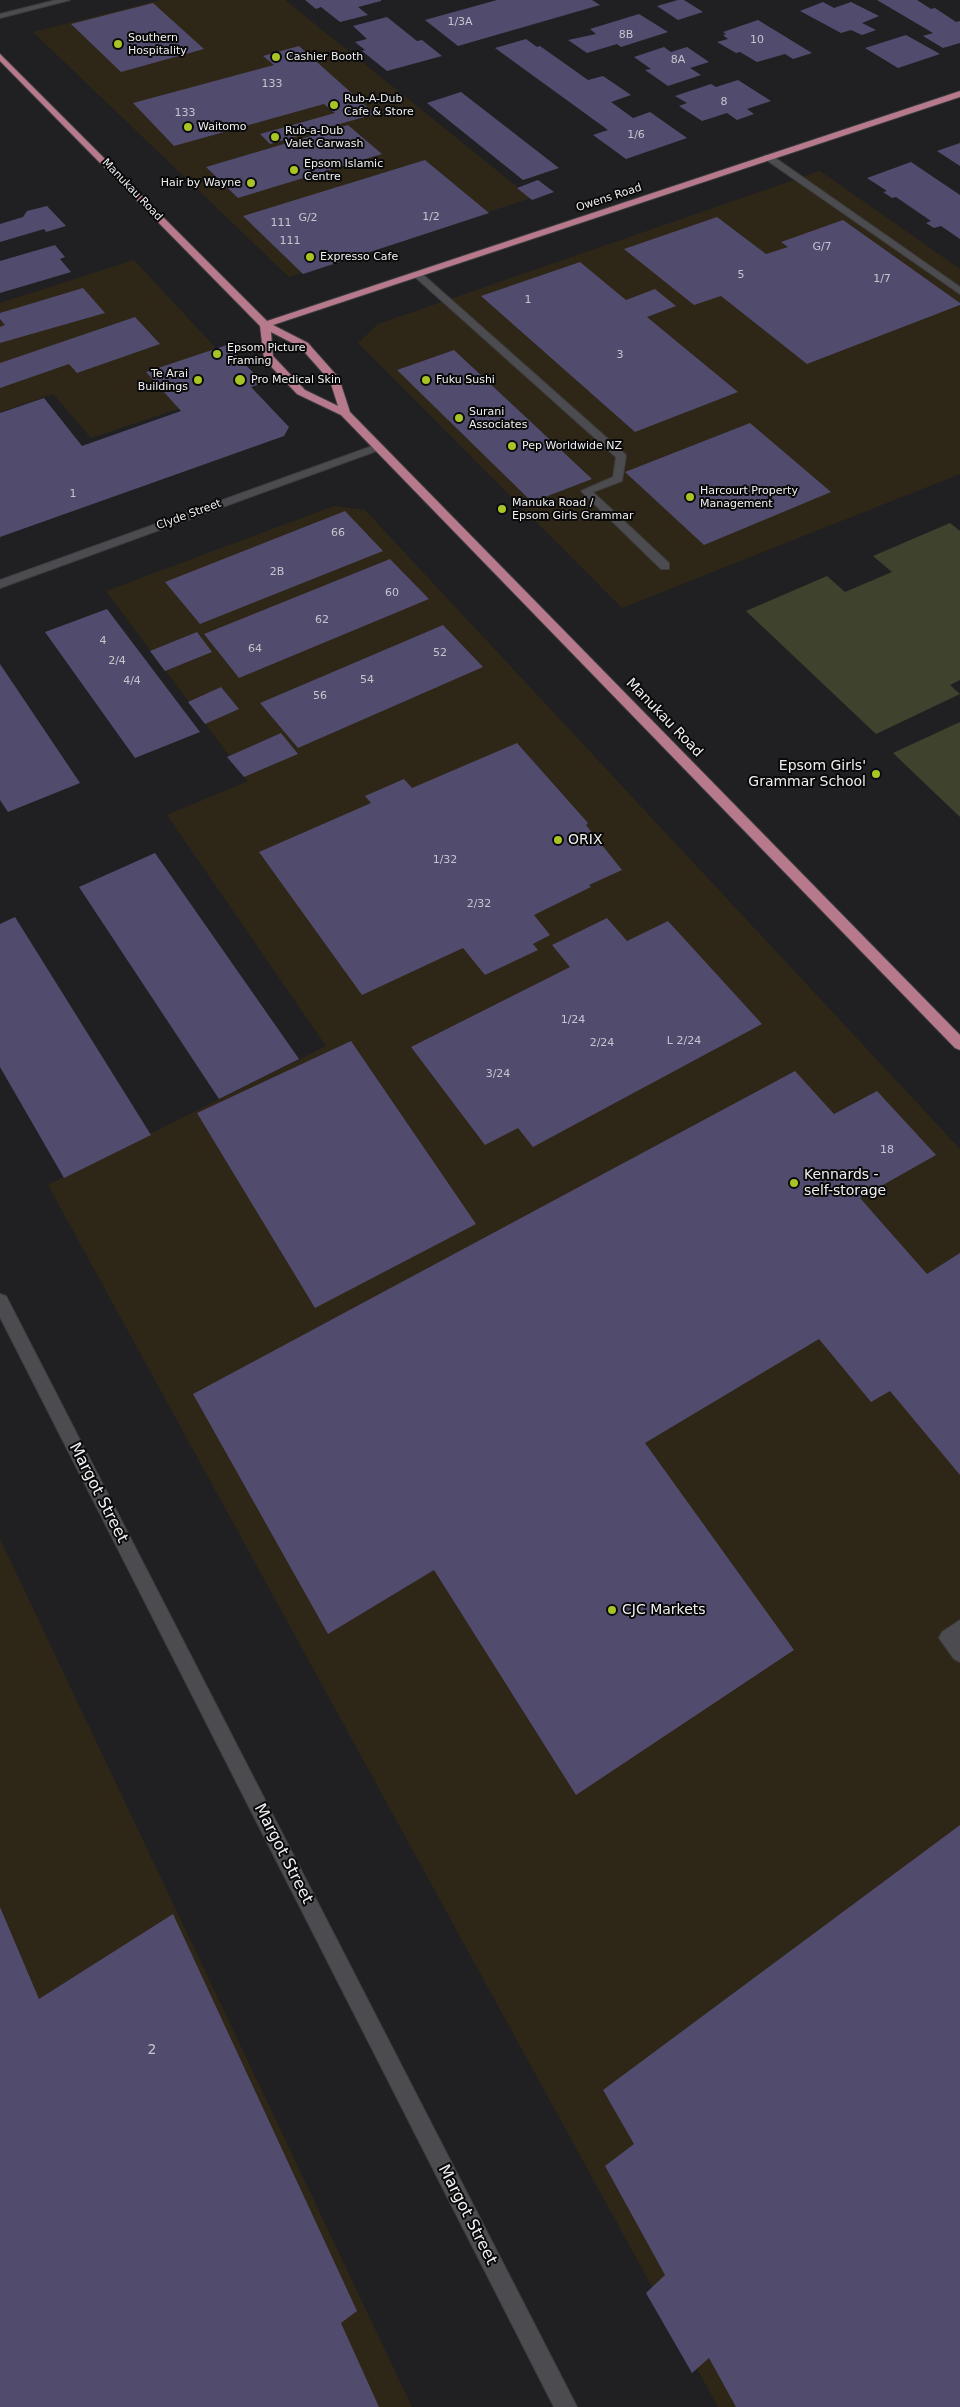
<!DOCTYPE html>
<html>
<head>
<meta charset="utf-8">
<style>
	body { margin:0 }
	canvas { display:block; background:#202023 }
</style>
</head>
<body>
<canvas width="960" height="2407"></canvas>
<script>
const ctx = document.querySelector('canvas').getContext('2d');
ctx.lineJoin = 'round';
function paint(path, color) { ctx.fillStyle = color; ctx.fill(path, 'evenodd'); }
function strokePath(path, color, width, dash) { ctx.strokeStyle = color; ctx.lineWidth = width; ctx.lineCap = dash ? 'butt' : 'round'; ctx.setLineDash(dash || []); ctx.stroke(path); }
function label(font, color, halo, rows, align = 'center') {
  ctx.font = font + ' "DejaVu Sans",sans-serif'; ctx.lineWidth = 4; ctx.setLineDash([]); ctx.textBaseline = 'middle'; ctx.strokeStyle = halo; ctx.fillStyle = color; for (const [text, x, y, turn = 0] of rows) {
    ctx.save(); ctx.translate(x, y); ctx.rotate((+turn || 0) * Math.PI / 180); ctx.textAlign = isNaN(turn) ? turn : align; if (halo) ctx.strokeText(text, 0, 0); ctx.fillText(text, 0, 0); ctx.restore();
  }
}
const commercial = new Path2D(`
	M160,0h125l246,198 -242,79 -256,-245z
	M820,171l140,98v205l-338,134 -264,-265 20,-19z
	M134,260l116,125 -159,53 -38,-44 -53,18v-109z
	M334,506l31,4 595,639v1258h-242l-670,-1222 278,-139 -159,-231 81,-34 -142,-190z
	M0,1539l412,868h-412z`);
const green = new Path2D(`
	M950,523l10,8v149l-10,5 10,9 -84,40 -130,-123 81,-35 18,16 47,-20 -19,-16z
	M960,722v95l-67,-64z`);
const building = new Path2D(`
	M305,0h76v1l-23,6 10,8 -28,7 -19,-15 -5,2z
	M497,0h95l8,5 -142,41 -33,-26z
	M678,0h6l19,12 -25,8 -21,-14z
	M877,0h40l14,9 4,-1 21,14 4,-1v22l-17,5 -20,-12 10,-3z
	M823,2l11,6 17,-6 28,14 -17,7 14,7 -14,5 -11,-5 -10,3 -41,-22z
	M153,3l51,46 -83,23 -50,-48z
	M639,14l29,18 -47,15 -4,-3 -30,9 -19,-13 28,-6 -6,-5z
	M387,17l30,24 5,-1 20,16 -55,15 -25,-20 3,-1 -10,-8 12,-3 -14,-13z
	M758,20l54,33 -19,6 -8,-5 -28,8 -17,-10 -4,1 -19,-11 11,-3 -5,-4 3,-1 -3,-2z
	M906,35l34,19 -42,14 -33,-20z
	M526,39l11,8 3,-1 48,34 15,-4 28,19 -20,7 22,16 17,-6 37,26 -61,21 -33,-24 15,-5 -113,-82z
	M299,46l76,68 -105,30 -10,-10 75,-21 -11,-9 -150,42 -41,-43 141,-38 -11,-9z
	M664,47l7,5 16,-5 22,15 -19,6 11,7 -33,11 -23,-16 6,-1 -17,-12z
	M738,80l33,21 -24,8 7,5 -17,6 -10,-7 -25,8 -23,-15 8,-3 -12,-7 36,-12 5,3z
	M461,92l98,76 -36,12 -96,-77z
	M348,125l34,29 -144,44 -32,-31z
	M960,143v23l-23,-15z
	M425,160l64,53 -186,61 -60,-58z
	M911,162l49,33v44l-19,-13 -7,2 -8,-5 5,-2 -35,-24 -4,1 -9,-6 4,-1 -20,-13z
	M538,180l16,12 -22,8 -15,-12z
	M47,206l19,20 -20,6 -2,-3 -44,13v-18l23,-7 4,-6z
	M717,217l49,37 22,-7 -7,-5 62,-22 117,83v2l-153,59 -86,-68 -27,9 -70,-56z
	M55,245l10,12 -5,2 11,13 -71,21v-32z
	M580,262l46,38 29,-11 21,17 -29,11 91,75 -103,40 -154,-136z
	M83,288l22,25 -105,30v-16l5,-2 -5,-6v-6z
	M135,317l25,27 -83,29 -8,-9 -69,24v-25z
	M227,345l36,38 -12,4 38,40 -5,9 -284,101v-124l44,-15 38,48 99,-35 -35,-39z
	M454,350l138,129 -60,23 -135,-132z
	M750,423l81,69 -127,53 -79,-73z
	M345,511l38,40 -183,73 -35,-42z
	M390,559l39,40 -190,79 -35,-44z
	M107,609l93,123 -65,26 -90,-126z
	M443,625l40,42 -185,81 -38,-45z
	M197,632l15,20 -47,19 -15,-20z
	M0,664l80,119 -72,29 -8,-12z
	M221,687l18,22 -34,15 -17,-22z
	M281,733l17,21 -54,23 -17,-20z
	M517,743l71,80 -2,2 36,45 -33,15 2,2 -57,28 16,20 -17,9 5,6 -53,25 -22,-27 -101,47 -103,-143 112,-49 -6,-7 39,-17 8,9z
	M155,853l144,206 -80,40 -140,-212z
	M15,917l136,218 -87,43 -64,-111v-143z
	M607,918l20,23 41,-20 94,103 -229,123 -15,-19 -33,17 -74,-98 159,-80 -18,-22z
	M351,1041l125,183 -161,84 -118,-195z
	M795,1071l39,43 43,-23 59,64 -76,43 67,76 33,-21v222l-70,-84 -19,11 -52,-63 -174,104 149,207 -218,145 -142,-225 -106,64 -135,-240z
	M960,1825v582h-224l-27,-49 -17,15 -46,-80 19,-18 -60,-109 29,-22 -31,-54z
	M0,1907l39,92 134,-85 184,397 -16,12 38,84h-379z`);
const minor = new Path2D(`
	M56,0h14l-70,18v-4z
	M765,155h6l189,132v7l-195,-135z
	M414,272h6l205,182 1,2 -4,25 -29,11 76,71v6h-8l-80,-78 32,-14 3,-20 -202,-181z
	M378,444l4,1v4l-382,139v-8z
	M0,1294l6,2 571,1111h-23l-554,-1090z
	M960,1620v42l-6,-3 -15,-21 3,-6z`);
const major = new Path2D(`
	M0,54l267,267 693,-230v6l-687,228 35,18 31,35 11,34 610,623v15l-5,-2 -614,-633 -44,-21 -33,-35 -4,-33 -260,-265zM271,332l29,15 30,34 8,25 -33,-16 -32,-34z`);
const markers = [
	[118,44,5,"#a7c71e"],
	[276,57,5,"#a7c71e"],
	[334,105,5,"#a7c71e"],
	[188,127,5,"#a7c71e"],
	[275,137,5,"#a7c71e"],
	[294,170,5,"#a7c71e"],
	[251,183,5,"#a7c71e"],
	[310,257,5,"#a7c71e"],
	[217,354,5,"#a7c71e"],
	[198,380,5,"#a7c71e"],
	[240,380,6,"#a7c71e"],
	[426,380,5,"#a7c71e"],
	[459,418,5,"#a7c71e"],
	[512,446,5,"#a7c71e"],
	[690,497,5,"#a7c71e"],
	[502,509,5,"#a7c71e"],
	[876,774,5,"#a7c71e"],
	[558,840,5,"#a7c71e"],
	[794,1183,5,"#a7c71e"],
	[612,1610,5,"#a7c71e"]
];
const numberNames = [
	["1/3A",460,22],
	["8B",626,35],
	["10",757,40],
	["8A",678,60],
	["133",272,84],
	["8",724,102],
	["133",185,113],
	["1/6",636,135],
	["1/2",431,217],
	["G/2",308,218],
	["111",281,223],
	["111",290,241],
	["G/7",822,247],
	["5",741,275],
	["1/7",882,279],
	["1",528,300],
	["3",620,355],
	["1",73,494],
	["66",338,533],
	["2B",277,572],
	["60",392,593],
	["62",322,620],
	["4",103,641],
	["64",255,649],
	["52",440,653],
	["2/4",117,661],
	["54",367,680],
	["4/4",132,681],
	["56",320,696],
	["1/32",445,860],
	["2/32",479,904],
	["1/24",573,1020],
	["L 2/24",684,1041],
	["2/24",602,1043],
	["3/24",498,1074],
	["18",887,1150]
];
const farPoinames = [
	["Southern",128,38],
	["Hospitality",128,51],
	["Cashier Booth",286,57],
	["Rub-A-Dub",344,99],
	["Cafe & Store",344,112],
	["Waitomo",198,127],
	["Rub-a-Dub",285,131],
	["Valet Carwash",285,144],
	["Epsom Islamic",304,164],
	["Centre",304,177],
	["Hair by Wayne",241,183,"right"],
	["Expresso Cafe",320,257],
	["Epsom Picture",227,348],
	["Framing",227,361],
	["Te Arai",188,374,"right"],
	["Buildings",188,387,"right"],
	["Pro Medical Skin",251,380],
	["Fuku Sushi",436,380],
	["Surani",469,412],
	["Associates",469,425],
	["Pep Worldwide NZ",522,446],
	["Harcourt Property",700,491],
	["Management",700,504],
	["Manuka Road /",512,503],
	["Epsom Girls Grammar",512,516]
];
const farStreetnames = [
	["Manukau Road",132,190,46],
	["Owens Road",609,198,-18],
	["Clyde Street",189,515,-20]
];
const streetNames = [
	["Manukau Road",664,718,46]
];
const poiNames = [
	["Epsom Girls'",866,766,"right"],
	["Grammar School",866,782,"right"],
	["ORIX",568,840],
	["Kennards -",804,1175],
	["self-storage",804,1191],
	["CJC Markets",622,1610]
];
const nearNumbernames = [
	["2",152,2050]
];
const nearStreetnames = [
	["Margot Street",98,1493,63],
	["Margot Street",283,1854,63],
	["Margot Street",467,2215,63]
];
paint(commercial, '#2e2616');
paint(green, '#3f422d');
paint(building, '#514b6d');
strokePath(minor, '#3c3c3e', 2);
strokePath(major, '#3c3c3e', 2);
paint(minor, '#4c4b4f');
paint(major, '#b67a8c');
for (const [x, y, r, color] of markers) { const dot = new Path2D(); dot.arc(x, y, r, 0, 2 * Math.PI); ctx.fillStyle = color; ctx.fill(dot); strokePath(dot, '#0a0a0b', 2); }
label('11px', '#c7c4ce', null, numberNames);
label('11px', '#eeedef', '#0a0a0b', farPoinames, 'left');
label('11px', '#eeedef', '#0a0a0b', farStreetnames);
label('14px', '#eeedef', '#0a0a0b', streetNames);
label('14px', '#eeedef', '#0a0a0b', poiNames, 'left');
label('14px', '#c7c4ce', null, nearNumbernames);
label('16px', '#eeedef', '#0a0a0b', nearStreetnames);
</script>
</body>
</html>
